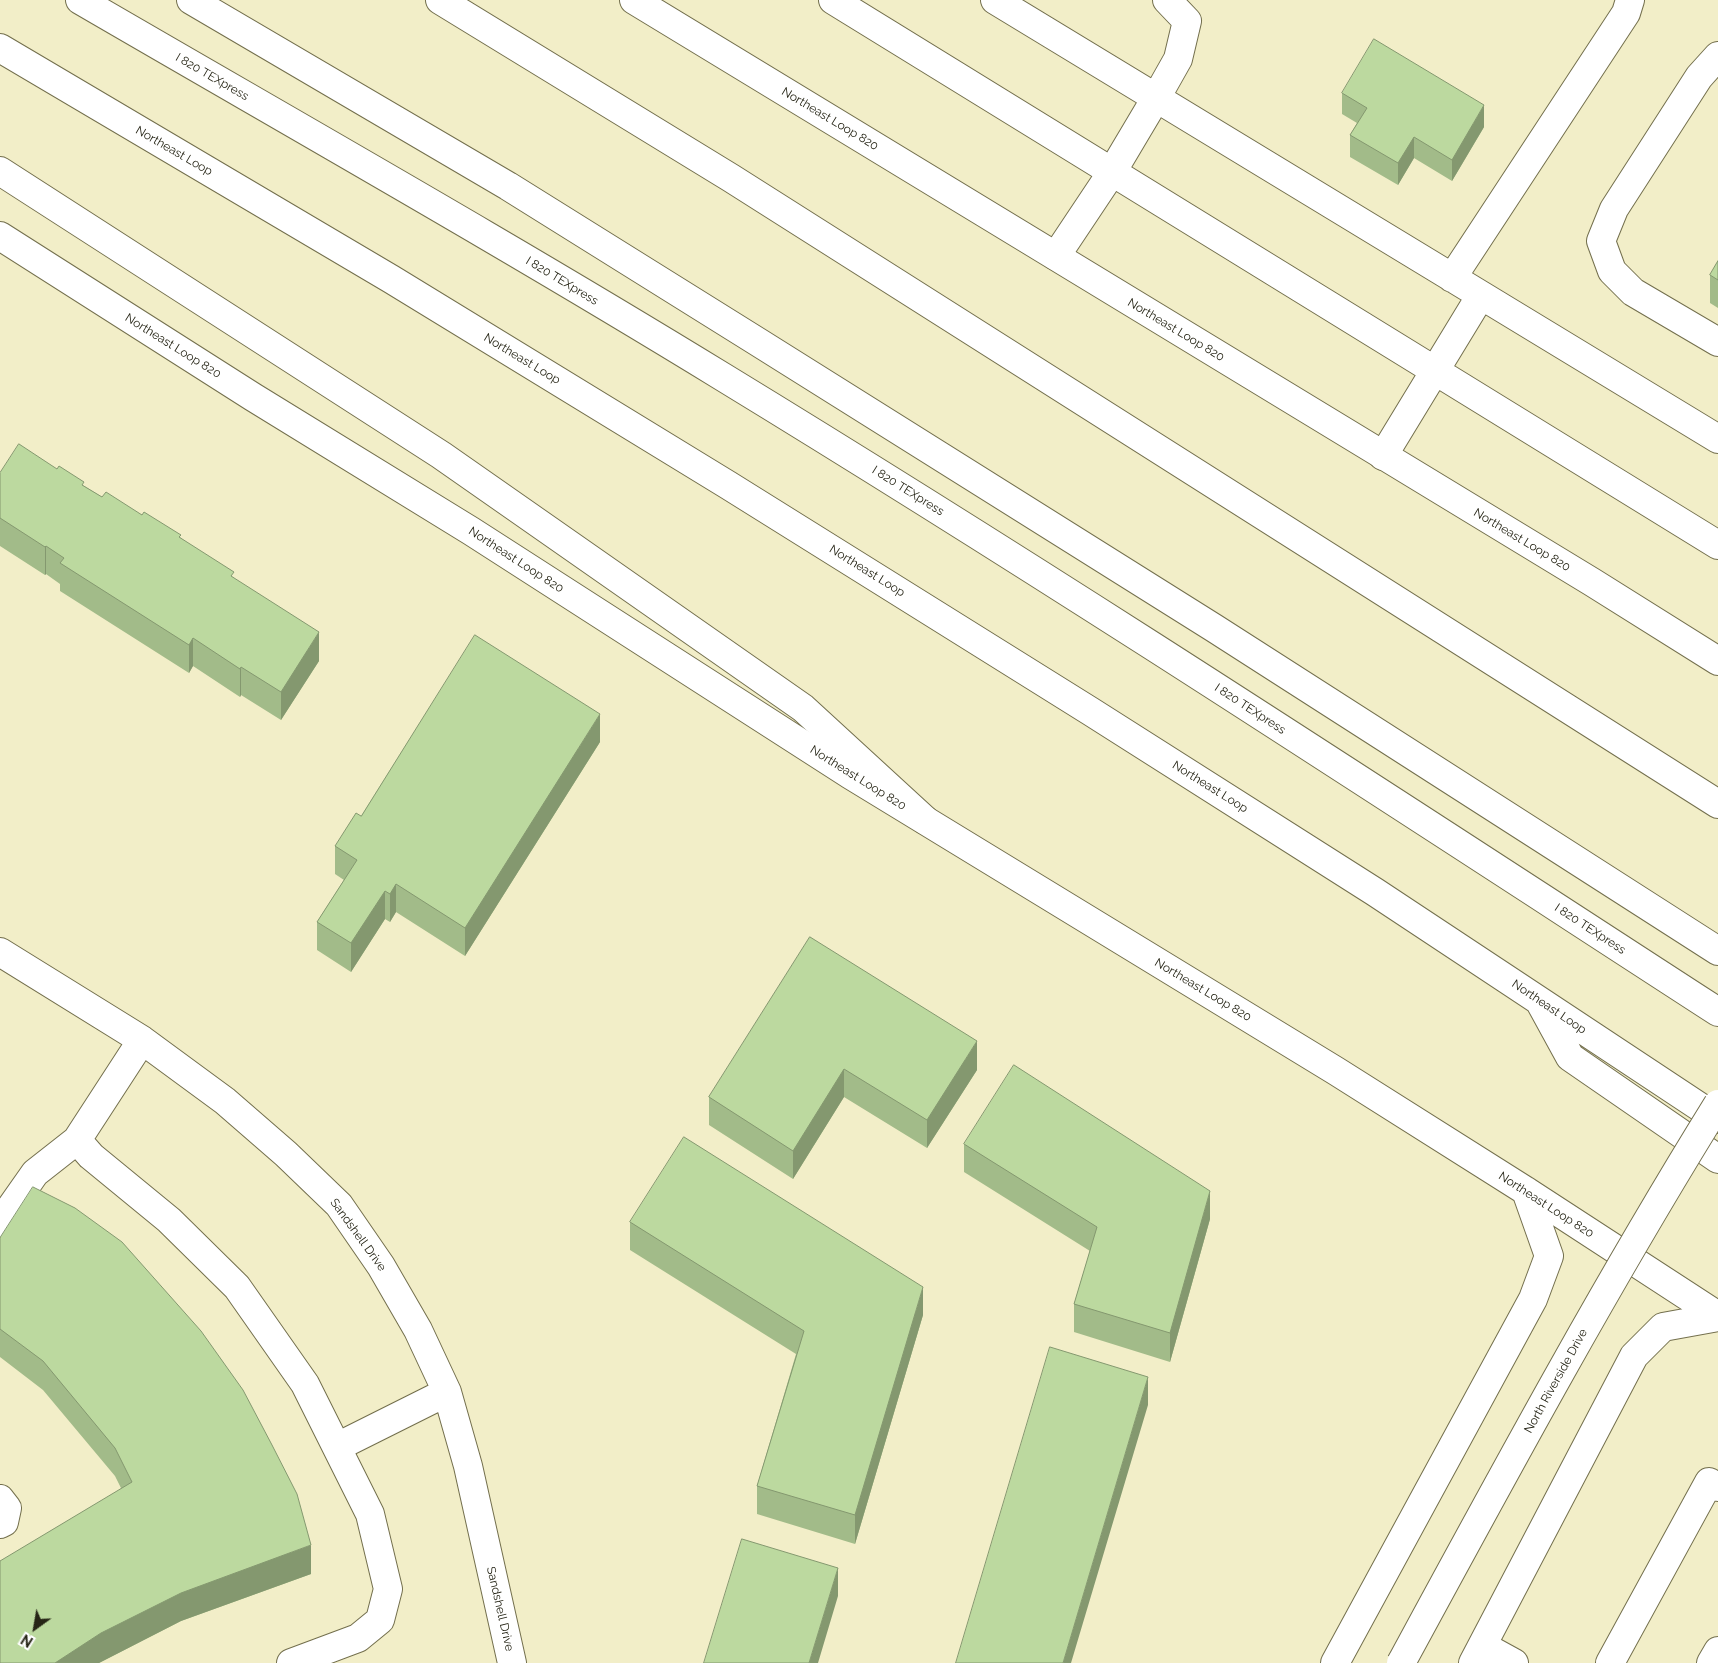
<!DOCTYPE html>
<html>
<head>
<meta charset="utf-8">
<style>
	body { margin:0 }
	#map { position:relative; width:1718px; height:1663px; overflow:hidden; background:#f2eec8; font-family:Raleway,sans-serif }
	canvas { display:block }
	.north { position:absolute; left:10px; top:1603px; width:50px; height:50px; -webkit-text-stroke:4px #fff; paint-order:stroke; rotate:212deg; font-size:14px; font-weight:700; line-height:20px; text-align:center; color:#262516 }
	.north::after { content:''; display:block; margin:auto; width:18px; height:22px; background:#262516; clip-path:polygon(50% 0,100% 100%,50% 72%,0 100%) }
</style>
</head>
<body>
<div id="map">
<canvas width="1718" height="1663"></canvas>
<div class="north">N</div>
</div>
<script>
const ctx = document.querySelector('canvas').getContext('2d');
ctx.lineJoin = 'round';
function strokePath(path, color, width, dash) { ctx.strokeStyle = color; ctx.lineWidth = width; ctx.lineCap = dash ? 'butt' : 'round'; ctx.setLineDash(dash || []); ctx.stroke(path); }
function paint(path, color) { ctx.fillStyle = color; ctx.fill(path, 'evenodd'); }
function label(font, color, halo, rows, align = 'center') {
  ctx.font = font + ' Raleway,sans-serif'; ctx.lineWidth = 4; ctx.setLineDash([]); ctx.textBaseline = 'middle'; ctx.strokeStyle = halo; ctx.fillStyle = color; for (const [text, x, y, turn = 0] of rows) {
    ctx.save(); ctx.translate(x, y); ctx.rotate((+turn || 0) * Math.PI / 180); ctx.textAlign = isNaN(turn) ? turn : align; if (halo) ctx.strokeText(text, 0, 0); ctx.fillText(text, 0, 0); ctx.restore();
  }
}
const minor = new Path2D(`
	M833,0l885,545
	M995,0l723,439
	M1718,56l-19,21 -85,132 -13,32 11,30 21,21 85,50
	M1056,256l56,-84 44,-74 22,-39 9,-38 -20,-21
	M1452,278l174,-265 4,-13
	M1383,456l98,-161
	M0,952l142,88 83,61 61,53 53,51 42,61 37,64 29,62 21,74 44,197
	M77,1140l14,16 78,64 68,67 68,97 65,130 18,75 -8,31 -22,18 -67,25
	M0,1223l35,-50 42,-33 65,-100
	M337,1447l110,-55
	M0,1499l7,9 -3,14 -4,2
	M1483,1646l31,17
	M1610,1663l99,-181 9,5
	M1711,1663l7,-12`);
const major = new Path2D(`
	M634,0l958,582 126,79
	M0,236l253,161 218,134 378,243 487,297 190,120 192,125
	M1335,1663l198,-364 16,-43 -23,-65
	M1473,1663l161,-307 29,-29 55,-10`);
const highway = new Path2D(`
	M80,0c215,125 431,247 643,377 336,205 665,421 995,635
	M191,0l317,186 250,156 456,286 504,323
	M440,0l291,178 987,626
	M0,48l391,231 337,206 362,226 285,181 343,227
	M0,171l441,284 362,253 122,112
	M1541,1004l29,53 148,102`);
const majorBridge = new Path2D(`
	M1401,1663c102,-188 204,-377 317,-559`);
const wall = new Path2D(`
	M1342,93l142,34 -32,54 -38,-23 -16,27 -48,-28v-22l7,-12 -15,-9z
	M1718,261v47l-8,-5v-28z
	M57,469l45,28 40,18 39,23 53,40 85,83 -38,59 -40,-25 -1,2 -47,-31 -4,7 -129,-82v-7l-14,-10 -1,1 -45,-29v-73z
	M600,742l-135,214 -69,-44 -6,10 -5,-3 -34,53 -34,-22v-28l27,-42 -9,-6v-28l26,-30z
	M810,937l167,133 -50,78 -83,-51 -51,82 -84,-54v-28z
	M964,1144l246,75 -40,143 -96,-30v-28l16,-53 -126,-79z
	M630,1222l293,93 -68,229 -98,-30v-28l39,-132 -166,-104z
	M0,1238l311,336 -130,47 -82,42h-99l121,-175 -6,-12 -72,-86 -43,-33z`);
const shadedWall = new Path2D(`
	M1484,105v22l-32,54v-21z
	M1414,137v21l-16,27v-22z
	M46,546v28l-1,1v-28z
	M319,632v29l-38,59v-28z
	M193,638v28l-4,7v-28z
	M241,667v28l-1,2v-28z
	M600,714v28l-135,214v-28z
	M396,884v28l-6,10v-28z
	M385,891v28l-34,53v-29z
	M977,1041v29l-50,78v-28z
	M844,1069v28l-51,82v-28z
	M1210,1191v28l-40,143v-29z
	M923,1287v28l-68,229v-29z
	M1148,1377v28l-77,258h-8z
	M311,1545v29l-130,47 -82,42h-44l46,-30 80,-40z
	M838,1568v28l-20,67h-9z`);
const building = new Path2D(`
	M1374,39l110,66 -32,55 -38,-23 -16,26 -48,-28 17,-27 -25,-15z
	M1718,261v19l-8,-5z
	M19,444l38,25 2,-3 25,16 -2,3 20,12 4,-5 36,23 2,-3 37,23 -2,2 55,35 -3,4 88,56 -38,60 -40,-25 -1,2 -47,-31 -4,7 -129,-82 4,-5 -18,-12 -1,1 -45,-29v-45z
	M475,635l125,79 -135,214 -69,-44 -6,10 -5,-3 -34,52 -34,-21 40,-62 -22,-14 21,-33 5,3z
	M810,937l167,104 -50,79 -83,-51 -51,82 -84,-54z
	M1014,1065l196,126 -40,142 -96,-29 23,-77 -133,-83z
	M684,1137l239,150 -68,228 -98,-29 47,-155 -174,-109z
	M33,1187l42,21 47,34 79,89 42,59 29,55 25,49 14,51 -130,48 -80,40 -46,30h-55v-102l132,-79 -17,-34 -72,-87 -43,-32v-91z
	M1050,1347l98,30 -85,286h-107z
	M742,1539l96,29 -29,95h-105z`);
const streetNames = [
	["I 820 TEXpress",212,77,30],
	["Northeast Loop 820",830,119,31],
	["Northeast Loop",174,151,30],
	["I 820 TEXpress",562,281,31],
	["Northeast Loop 820",1176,330,31],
	["Northeast Loop 820",173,346,32],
	["Northeast Loop",522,359,31],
	["I 820 TEXpress",908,491,32],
	["Northeast Loop 820",1522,540,31],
	["Northeast Loop 820",516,560,33],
	["Northeast Loop",867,571,32],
	["I 820 TEXpress",1250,709,33],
	["Northeast Loop 820",858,778,32],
	["Northeast Loop",1210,787,32],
	["I 820 TEXpress",1590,929,33],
	["Northeast Loop 820",1203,990,31],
	["Northeast Loop",1549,1007,34],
	["Northeast Loop 820",1546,1205,33],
	["Sandshell Drive",358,1235,54],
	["North Riverside Drive",1556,1381,-61],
	["Sandshell Drive",500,1609,77]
];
strokePath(minor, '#736f4d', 30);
strokePath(major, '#736f4d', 30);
strokePath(highway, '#736f4d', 30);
strokePath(minor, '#fff', 28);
strokePath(major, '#fff', 28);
strokePath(highway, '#fff', 28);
strokePath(majorBridge, '#736f4d', 30, []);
strokePath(majorBridge, '#fff', 28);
paint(wall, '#a2bb89');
paint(shadedWall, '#84986f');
paint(building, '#bcd99f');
strokePath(building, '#84986f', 1);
label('12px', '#262516', '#fff', streetNames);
</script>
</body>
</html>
